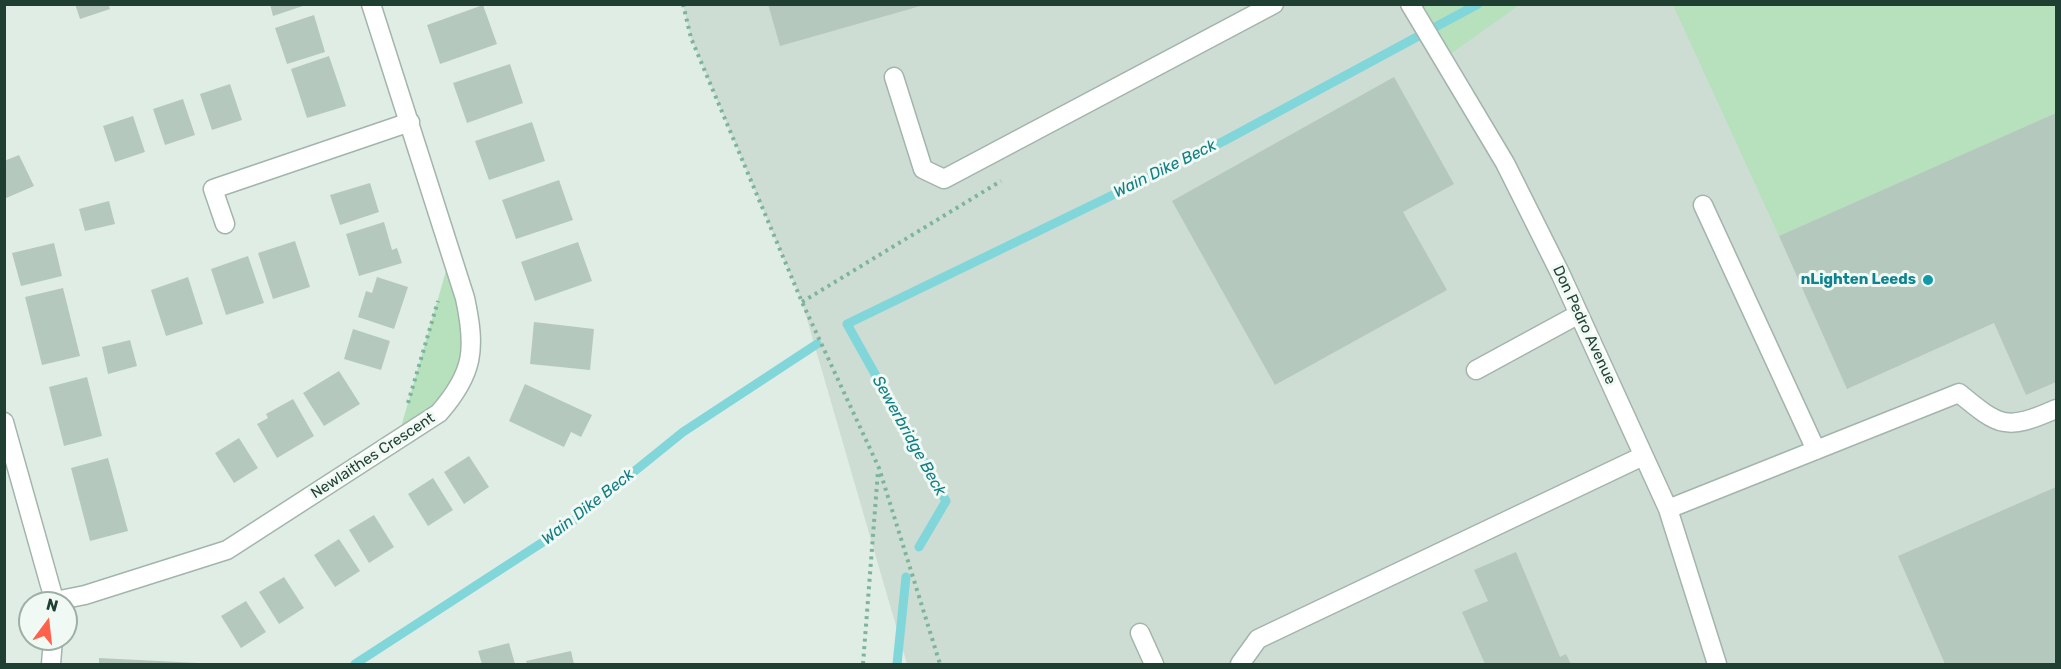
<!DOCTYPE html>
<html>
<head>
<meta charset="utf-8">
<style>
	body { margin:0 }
	#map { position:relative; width:2061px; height:669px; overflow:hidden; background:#e0ede5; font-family:Rubik,sans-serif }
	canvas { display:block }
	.frame { position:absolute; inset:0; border:6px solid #1e3f32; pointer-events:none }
	.north { position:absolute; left:18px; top:591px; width:60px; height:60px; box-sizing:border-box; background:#f1f9f4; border:2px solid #9dafa6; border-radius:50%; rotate:15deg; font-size:16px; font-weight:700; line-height:24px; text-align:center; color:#1e3f32 }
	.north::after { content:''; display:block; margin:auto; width:21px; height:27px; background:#ff614c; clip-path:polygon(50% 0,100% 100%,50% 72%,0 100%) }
</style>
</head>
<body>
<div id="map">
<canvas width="2061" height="669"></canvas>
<div class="frame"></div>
<div class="north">N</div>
</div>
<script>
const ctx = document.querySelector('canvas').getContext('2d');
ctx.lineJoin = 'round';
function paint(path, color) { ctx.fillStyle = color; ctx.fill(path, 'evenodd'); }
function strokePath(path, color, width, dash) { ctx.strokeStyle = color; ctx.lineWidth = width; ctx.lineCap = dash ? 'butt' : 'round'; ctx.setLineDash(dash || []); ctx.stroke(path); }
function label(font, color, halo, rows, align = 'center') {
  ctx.font = font + ' Rubik,sans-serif'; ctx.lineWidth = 6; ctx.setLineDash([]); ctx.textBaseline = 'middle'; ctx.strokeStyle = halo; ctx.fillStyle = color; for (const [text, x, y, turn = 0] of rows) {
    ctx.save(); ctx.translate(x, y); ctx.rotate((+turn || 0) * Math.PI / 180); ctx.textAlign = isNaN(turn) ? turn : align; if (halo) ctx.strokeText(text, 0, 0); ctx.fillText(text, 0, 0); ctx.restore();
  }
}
const built = new Path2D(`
	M683,5h1373v659h-1149l-105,-362 -111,-264z`);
const green = new Path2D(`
	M1410,5h109l-77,55z
	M1673,5h383v108l-277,123z
	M450,257l15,41 -5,91 -63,52z`);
const stream = new Path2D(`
	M919,547l27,-46 -99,-177 377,-183 254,-137
	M355,664l208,-135 120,-97 134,-88
	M897,664l9,-87`);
const building = new Path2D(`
	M75,4h33l2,5 -30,10z
	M270,4h36v1l-33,11z
	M768,4h155l1,1 -144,41z
	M483,5l14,39 -57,20 -13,-39z
	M314,15l11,37 -38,12 -12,-36z
	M329,56l17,50 -39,12 -16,-49z
	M510,64l13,39 -56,20 -14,-40z
	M1394,77l60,107 -51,28 44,78 -172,95 -103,-184z
	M230,84l12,36 -30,10 -12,-36z
	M183,99l12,36 -30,10 -12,-36z
	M2056,113v269l-30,13 -32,-72 -147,66 -68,-153z
	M133,116l12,36 -30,10 -12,-36z
	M532,122l13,39 -56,19 -14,-39z
	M19,155l15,31 -30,13v-38z
	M559,180l14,40 -57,19 -14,-39z
	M370,183l9,29 -39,13 -10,-30z
	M109,201l6,23 -30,7 -6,-22z
	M384,222l8,28 5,-2 5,15 -43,13 -13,-42z
	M295,241l15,46 -37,12 -15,-46z
	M578,242l14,39 -57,20 -14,-39z
	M54,243l8,33 -41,10 -9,-33z
	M248,256l16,47 -38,12 -15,-46z
	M188,277l15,47 -37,12 -15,-46z
	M377,277l31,10 -14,42 -36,-12 8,-26 6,2z
	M63,288l17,68 -38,9 -17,-68z
	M534,322l60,7 -4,41 -60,-6z
	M353,329l37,12 -9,29 -37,-11z
	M130,340l7,26 -29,8 -6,-27z
	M339,371l21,33 -36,22 -21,-33z
	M87,377l15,59 -38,10 -15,-59z
	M525,384l67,31 -11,22 -10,-5 -7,15 -55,-26z
	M293,399l21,37 -37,22 -20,-34 11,-6 -2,-4z
	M239,438l19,30 -24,15 -19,-30z
	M469,456l20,31 -25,17 -20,-32z
	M108,458l20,73 -38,10 -19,-73z
	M433,478l20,32 -25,16 -20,-32z
	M2056,487v177h-111l-47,-108z
	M374,515l20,32 -25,16 -20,-33z
	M339,539l21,32 -25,16 -21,-32z
	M1516,552l44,105 6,-3 5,10h-86l-23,-52 26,-11 -14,-31z
	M284,577l20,31 -25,16 -20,-32z
	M246,601l20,31 -25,16 -20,-32z
	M509,643l6,21h-33l-4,-13z
	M571,651l3,13h-47l-1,-3z
	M99,658l99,5v1h-99z`);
const path = new Path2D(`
	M683,4l8,34 111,264 77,166 61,196
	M802,302l199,-121
	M408,403l30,-102
	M863,664l15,-193`);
const minor = new Path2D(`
	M1410,4l95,159 56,112 107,234 49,155
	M894,77l29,92 21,10 330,-175
	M1703,205l113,245
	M225,224l-12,-35 197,-67
	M1476,370l103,-56
	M4,422l51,181
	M1668,509l291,-116c41,34 47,38 97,16
	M55,601l30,-6 142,-45 212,-137c35,-40 37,-64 26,-115l-94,-294
	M1140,633l14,31
	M51,664l2,-25
	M1240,664l18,-25 385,-183`);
const markers = [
	[1928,280,6,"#0f9aa8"]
];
const cultureNames = [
	["nLighten Leeds",1916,280]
];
const streetNames = [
	["Don Pedro Avenue",1584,325,65],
	["Newlaithes Crescent",373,456,-33]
];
const waterNames = [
	["Wain Dike Beck",1165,169,-26],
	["Sewerbridge Beck",909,436,61],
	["Wain Dike Beck",588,507,-38]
];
paint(built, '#ceddd4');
paint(green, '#b6e1bc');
strokePath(stream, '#81d6d9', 9);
paint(building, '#b5c8be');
strokePath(minor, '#a2b5ac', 21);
strokePath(path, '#7cb49c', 4, [3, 4.5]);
strokePath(minor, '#fff', 18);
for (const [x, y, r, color] of markers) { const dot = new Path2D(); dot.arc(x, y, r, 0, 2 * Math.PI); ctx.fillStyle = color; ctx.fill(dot); strokePath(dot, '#f1f9f4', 2); }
label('bold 15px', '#0d838f', '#f1f9f4', cultureNames, 'right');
label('15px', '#1e3f32', '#f1f9f4', streetNames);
label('italic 16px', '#117e83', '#f1f9f4', waterNames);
</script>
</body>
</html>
